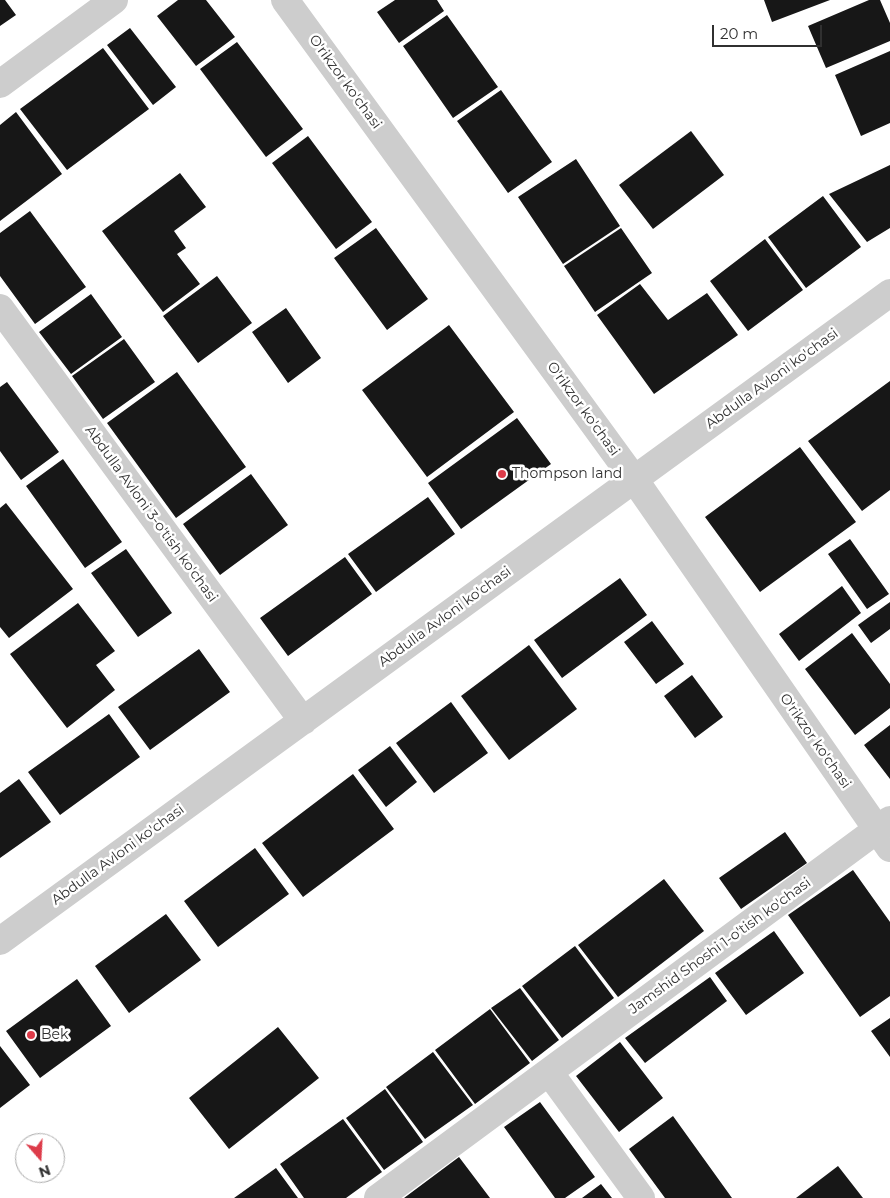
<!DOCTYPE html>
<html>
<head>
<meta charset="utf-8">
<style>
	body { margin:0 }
	#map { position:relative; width:890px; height:1198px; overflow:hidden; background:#fff; font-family:Montserrat,sans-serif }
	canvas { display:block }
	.north { position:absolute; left:15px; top:1133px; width:50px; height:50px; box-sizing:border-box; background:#fff; border:1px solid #acacac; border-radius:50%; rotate:161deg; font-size:14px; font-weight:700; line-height:20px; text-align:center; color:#303030 }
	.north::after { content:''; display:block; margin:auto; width:18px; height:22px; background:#dd3c4a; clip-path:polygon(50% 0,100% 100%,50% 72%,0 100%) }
	.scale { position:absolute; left:712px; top:25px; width:110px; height:22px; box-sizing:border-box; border:2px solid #303030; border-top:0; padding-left:6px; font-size:15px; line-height:18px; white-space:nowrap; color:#303030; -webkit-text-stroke:4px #fff; paint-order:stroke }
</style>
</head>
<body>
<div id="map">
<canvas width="890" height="1198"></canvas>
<div class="north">N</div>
<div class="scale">20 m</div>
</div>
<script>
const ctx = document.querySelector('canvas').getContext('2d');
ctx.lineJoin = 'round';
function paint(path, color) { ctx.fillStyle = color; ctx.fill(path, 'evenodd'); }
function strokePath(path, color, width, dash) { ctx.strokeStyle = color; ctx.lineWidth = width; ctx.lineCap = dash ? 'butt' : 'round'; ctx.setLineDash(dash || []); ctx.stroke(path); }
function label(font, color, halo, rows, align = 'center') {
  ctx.font = font + ' Montserrat,sans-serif'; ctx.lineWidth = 5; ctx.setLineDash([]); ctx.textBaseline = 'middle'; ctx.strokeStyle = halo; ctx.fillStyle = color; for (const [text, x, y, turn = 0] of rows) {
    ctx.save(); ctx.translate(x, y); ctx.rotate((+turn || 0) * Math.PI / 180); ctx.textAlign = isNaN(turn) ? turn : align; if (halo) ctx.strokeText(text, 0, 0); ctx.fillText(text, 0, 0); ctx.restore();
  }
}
const building = new Path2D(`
	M0,0h5l11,15 -16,11z
	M178,0h28l29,37 -39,29 -39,-50z
	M395,0h42l7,11 -45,32 -22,-31z
	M764,0h66l-58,22z
	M869,0h11l10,23v18l-64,27 -18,-42z
	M447,15l51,72 -45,31 -50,-72z
	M130,28l46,59 -23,18 -46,-60z
	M237,42l66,87 -37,28 -66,-88z
	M103,48l46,61 -82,61 -47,-61z
	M890,51v72l-29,13 -26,-61z
	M501,90l51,72 -44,31 -51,-72z
	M16,112l46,62 -62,47v-96z
	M691,131l33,44 -71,54 -34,-44z
	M308,136l64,86 -36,27 -64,-86z
	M576,159l44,67 -57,38 -45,-67z
	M890,165v63l-23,14 -38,-48z
	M180,173l26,34 -32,24 12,17 -9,6 23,30 -37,28 -61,-81z
	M823,196l38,51 -55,41 -38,-51z
	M30,211l56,76 -51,37 -35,-48v-43z
	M376,228l52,71 -41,31 -53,-72z
	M621,228l31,45 -57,39 -31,-46z
	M765,239l38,51 -55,41 -38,-50z
	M217,276l35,47 -54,40 -35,-47z
	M640,284l28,36 39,-27 31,42 -84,59 -57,-79z
	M91,294l31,43 -51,37 -32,-42z
	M286,308l35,50 -33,25 -36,-51z
	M449,325l65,87 -87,65 -65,-87z
	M124,339l31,43 -52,37 -31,-43z
	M177,372l69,95 -70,51 -69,-95z
	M890,381v109l-28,21 -54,-70z
	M7,382l52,70 -38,28 -21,-29v-64z
	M517,418l34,46 -90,65 -33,-46z
	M800,447l56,75 -96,70 -55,-75z
	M63,459l59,83 -37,26 -59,-82z
	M251,474l37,51 -68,50 -37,-51z
	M428,497l27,37 -79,58 -28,-38z
	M6,503l67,86 -64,49 -9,-11v-119z
	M850,539l39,55 -22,15 -39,-55z
	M126,549l46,64 -34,24 -47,-64z
	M345,557l27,37 -84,62 -28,-38z
	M620,578l27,37 -85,63 -28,-38z
	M842,586l19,27 -62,48 -20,-27z
	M890,602v27l-19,14 -13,-18z
	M78,603l37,48 -19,14 19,25 -48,38 -57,-74z
	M652,621l32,43 -28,20 -32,-42z
	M852,633l38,51v24l-35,27 -50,-66z
	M529,645l48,64 -68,51 -48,-64z
	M199,649l31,43 -80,58 -32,-43z
	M692,675l31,42 -28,21 -31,-42z
	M451,702l37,51 -54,40 -38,-50z
	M109,714l31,43 -80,58 -32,-43z
	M890,725v54l-26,-34z
	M390,746l27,36 -31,25 -28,-37z
	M353,774l41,55 -91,68 -41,-54z
	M19,779l32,43 -51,36v-65z
	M785,832l22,31 -66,46 -22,-31z
	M255,848l34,46 -71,53 -34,-46z
	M853,870l37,52v74l-30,21 -72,-102z
	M664,879l40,52 -86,66 -40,-52z
	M166,914l35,46 -72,53 -34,-47z
	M774,931l30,42 -58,42 -31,-42z
	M575,946l39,52 -52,40 -40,-52z
	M710,977l17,24 -82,62 -20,-25z
	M77,979l34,47 -71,52 -34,-47z
	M520,988l39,52 -27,21 -41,-53z
	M490,1009l40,54 -55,41 -40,-54z
	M890,1018v39l-19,-26z
	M278,1027l41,51 -90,71 -40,-51z
	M620,1042l43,56 -44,34 -43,-56z
	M0,1046l30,39 -30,23z
	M433,1052l40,53 -48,34 -39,-52z
	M385,1089l38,53 -39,28 -38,-52z
	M540,1102l55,75 -30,21h-10l-51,-71z
	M673,1116l59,82h-67l-36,-49z
	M343,1119l39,53 -36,26h-42l-24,-34z
	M459,1157l31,41h-86z
	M838,1166l25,32h-67z
	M276,1168l22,30h-64z
	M601,1184l11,14h-30z`);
const minor = new Path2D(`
	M285,0l349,479 256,369
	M0,84l114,-84
	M0,308l303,413
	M0,941l890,-648
	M549,1072l92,126
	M378,1198l512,-378`);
const markers = [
	[502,474,5,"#dd3c4a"],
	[31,1035,5,"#dd3c4a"]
];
const streetNames = [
	["O'rikzor ko'chasi",345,82,54],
	["Abdulla Avloni ko'chasi",772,379,-36],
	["O'rikzor ko'chasi",583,409,54],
	["Abdulla Avloni 3-o'tish ko'chasi",151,514,54],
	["Abdulla Avloni ko'chasi",445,617,-36],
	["O'rikzor ko'chasi",815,741,55],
	["Abdulla Avloni ko'chasi",118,855,-36],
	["Jamshid Shoshi 1-o'tish ko'chasi",720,946,-36]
];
const poiNames = [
	["Thompson land",512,474],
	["Bek",41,1035]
];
paint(building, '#171717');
strokePath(minor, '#cdcdcd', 28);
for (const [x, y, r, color] of markers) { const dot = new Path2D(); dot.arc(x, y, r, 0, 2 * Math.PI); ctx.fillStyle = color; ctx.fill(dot); strokePath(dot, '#fff', 2); }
label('14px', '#303030', '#fff', streetNames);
label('14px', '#303030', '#fff', poiNames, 'left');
</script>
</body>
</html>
